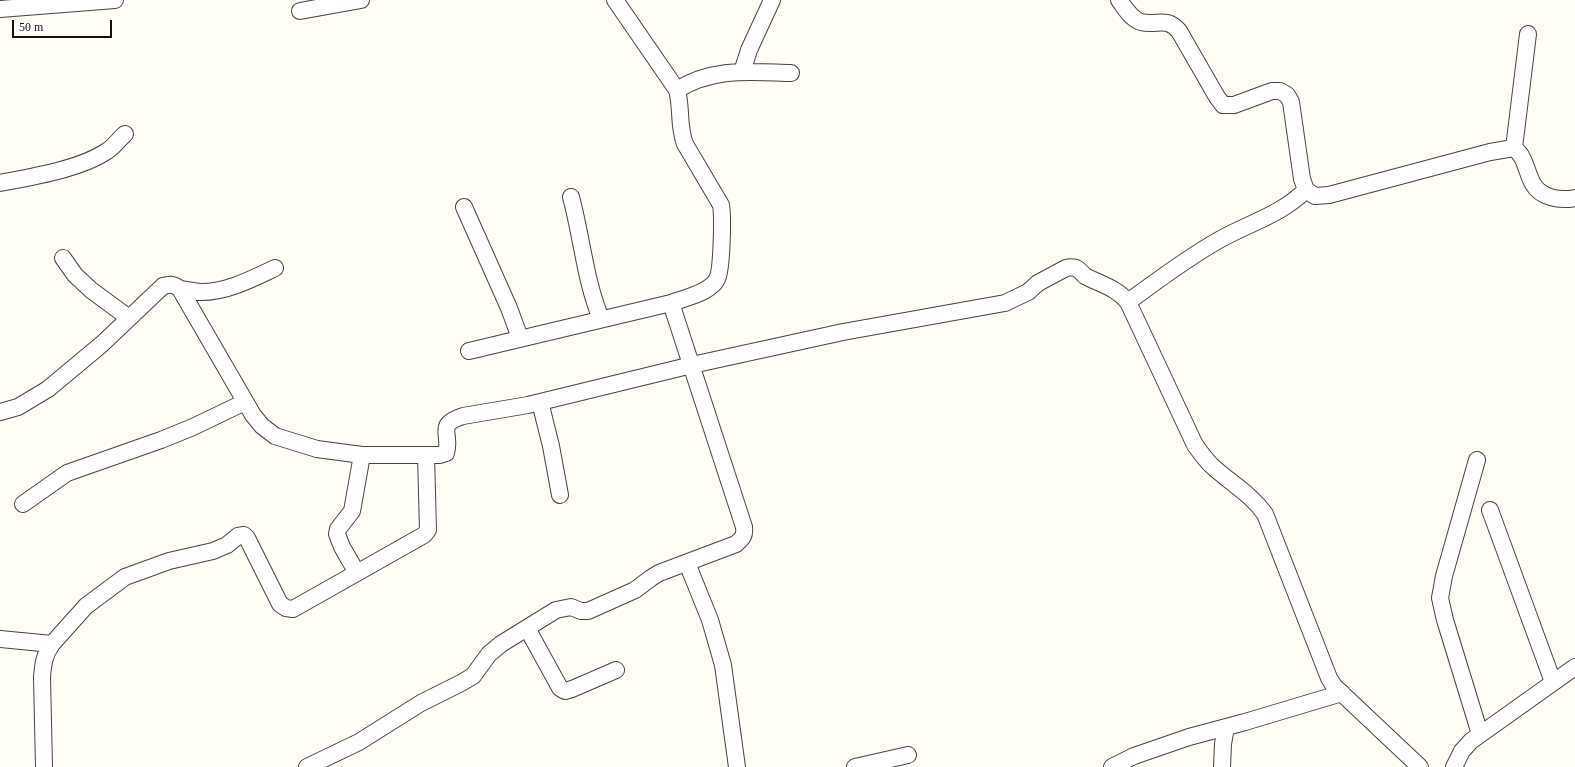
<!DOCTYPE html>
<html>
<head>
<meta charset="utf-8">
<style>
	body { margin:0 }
	#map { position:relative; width:1575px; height:767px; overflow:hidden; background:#fffdf5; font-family:Georgia,serif }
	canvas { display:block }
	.scale { position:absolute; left:12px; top:20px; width:100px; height:18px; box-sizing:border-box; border:2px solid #111; border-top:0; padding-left:5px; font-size:12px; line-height:14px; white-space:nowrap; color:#111; -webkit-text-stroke:3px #fff; paint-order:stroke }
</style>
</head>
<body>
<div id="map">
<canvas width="1575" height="767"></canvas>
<div class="scale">50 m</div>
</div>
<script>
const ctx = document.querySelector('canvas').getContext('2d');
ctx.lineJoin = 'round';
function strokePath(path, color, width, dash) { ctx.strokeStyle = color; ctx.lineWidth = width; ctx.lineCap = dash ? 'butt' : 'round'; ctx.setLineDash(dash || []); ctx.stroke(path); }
const minor = new Path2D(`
	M1119,0c6,8 12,19 22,22 16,4 25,-6 38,9l38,66 6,8h11l38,-14h8l7,4 4,7 11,77 4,11 9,6 14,-1 161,-43 24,-4c12,9 12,24 19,36 8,14 27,17 42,14
	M0,9l115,-9
	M300,11l61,-11
	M742,72l7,-22 23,-50
	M677,90c36,-23 74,-18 114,-17
	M1514,148l14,-114
	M0,183c31,-6 81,-14 107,-32 7,-4 12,-12 18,-17
	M571,197c11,41 14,83 30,122
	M464,207l45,101 11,30
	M63,258l12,17 16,15 38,28
	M180,289c6,1 13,2 19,3 26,1 53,-13 76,-24
	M1128,302c30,-22 59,-44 91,-62 32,-18 60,-24 87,-50
	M469,351l202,-48c13,-5 30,-8 40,-17 2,-1 5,-5 6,-7 5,-9 6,-63 4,-74l-36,-61c-7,-18 -3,-35 -8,-54l-62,-90
	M540,402l11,44 9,49
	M0,412l18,-5 30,-18 54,-45 61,-58c7,-2 11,-2 17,3l73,126 9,11 13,10 42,13 45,6h78l6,-2c6,-19 -11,-28 17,-37l65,-11 164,-40 151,-33 162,-29 23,-11 10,-9 28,-15c4,-1 6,-1 10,0 4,2 6,5 9,8 15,8 32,12 43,26l67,143c5,7 10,14 16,20 18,17 39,28 54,49l64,164 5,8 86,81
	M1477,460l-33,116 -4,22 5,22 35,114
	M23,504l44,-31 94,-33 32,-13 52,-25
	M1490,510l63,172
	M687,563l23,57 13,45 14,102
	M357,573l-15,-26 -5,-13 1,-5 14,-18 10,-56
	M527,628l33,60 5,3 7,-2 44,-19
	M0,639l52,5
	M44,767l-2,-90c1,-12 2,-22 10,-33l34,-38 39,-29 44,-16 44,-10 14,-6 11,-9 6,-1 3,3 33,66 6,4 7,1 131,-74 4,-5 -2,-75
	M307,767l52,-25 62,-39 40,-20 12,-7 16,-22 12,-10 55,-34 15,-3 10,4h7l47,-21 16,-12 8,-5 77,-29c7,-6 9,-9 8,-17l-73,-224
	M855,767l53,-12
	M1112,767l22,-11 55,-19 56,-15 97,-29
	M1222,767l1,-23 3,-17
	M1454,767l8,-16 9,-10 104,-74`);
strokePath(minor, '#444', 18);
strokePath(minor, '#fff', 16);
</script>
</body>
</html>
